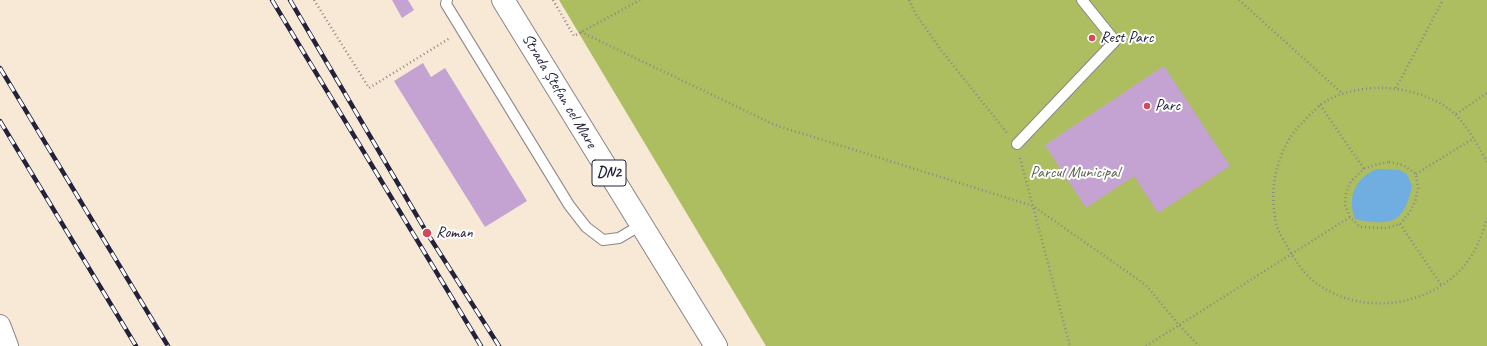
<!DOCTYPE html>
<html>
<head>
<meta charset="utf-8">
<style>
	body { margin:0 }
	canvas { display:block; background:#f7e9d6 }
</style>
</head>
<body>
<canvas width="1487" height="346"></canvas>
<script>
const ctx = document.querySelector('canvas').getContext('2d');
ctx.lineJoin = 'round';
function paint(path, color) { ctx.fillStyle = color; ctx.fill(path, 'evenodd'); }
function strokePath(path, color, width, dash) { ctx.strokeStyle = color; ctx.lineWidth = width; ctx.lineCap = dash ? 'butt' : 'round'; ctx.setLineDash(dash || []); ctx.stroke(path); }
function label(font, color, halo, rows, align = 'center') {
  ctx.font = font + ' Caveat,sans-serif'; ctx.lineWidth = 4; ctx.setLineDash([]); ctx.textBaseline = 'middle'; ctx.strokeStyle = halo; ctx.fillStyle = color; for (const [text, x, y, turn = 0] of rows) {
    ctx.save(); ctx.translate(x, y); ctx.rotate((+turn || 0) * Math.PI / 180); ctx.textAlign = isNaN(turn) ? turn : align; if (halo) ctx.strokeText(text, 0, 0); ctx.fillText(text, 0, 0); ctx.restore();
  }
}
const green = new Path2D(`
	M559,0h928v346h-721z`);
const water = new Path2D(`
	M1377,169l22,1 8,4 5,12c-2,10 -5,21 -12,29 -9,11 -33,7 -45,4 -8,-22 0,-41 22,-50z`);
const building = new Path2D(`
	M392,0h16l6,10 -12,8z
	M423,63l8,14 14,-9 82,133 -42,26 -91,-146z
	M1164,66l66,100 -72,47 -24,-37 -48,32 -41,-63z`);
const path = new Path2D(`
	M314,0l55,88 81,-50
	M553,0l21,36 66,-36
	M909,0l6,13 26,37 66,83
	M1239,0l104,94
	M581,32l194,93 258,81 113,79 33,40 20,21
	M1396,88l47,-88
	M1320,105l44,64
	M1456,114l31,-21
	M1020,158l50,188
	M1389,162l14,3 13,9 2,14 -3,14 -6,11 -9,11 -14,4 -26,-1 -10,-10 -5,-12 1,-12 5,-12 13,-12 10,-4z
	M1487,162c-9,-16 -18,-33 -31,-47 -15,-16 -50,-27 -72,-27 -20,-1 -50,5 -65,18 -7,6 -12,12 -18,18 -14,14 -22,34 -26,53 -3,16 -2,33 2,50 2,6 7,13 10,19 6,11 15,25 24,33 45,38 116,30 153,-13 12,-14 18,-31 23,-48
	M1416,174l58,-36
	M1400,224l42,62
	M1146,346l204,-129`);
const lane = new Path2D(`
	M447,0l-1,4 123,201 17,22 17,13 16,-2 22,-13
	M1017,144l98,-103 -33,-41`);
const street = new Path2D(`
	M0,325l8,21`);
const primary = new Path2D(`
	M503,0l213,346`);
const rail = new Path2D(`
	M272,0l209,346
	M290,0l137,233 72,113
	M0,68l168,278
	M0,121l136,225`);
const markers = [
	[1092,38,4,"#d1495b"],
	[1147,106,4,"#d1495b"],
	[427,233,5,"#d1495b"]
];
const shields = [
	[609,173,34]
];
const shieldNames = [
	["DN2",609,173]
];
const poiNames = [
	["Rest Parc",1100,38],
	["Parc",1155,106],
	["Roman",436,233]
];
const streetNames = [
	["Strada Ștefan cel Mare",559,91,59]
];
const parkNames = [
	["Parcul Municipal",1075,173]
];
paint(green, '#adbe61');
paint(water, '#70aee2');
paint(building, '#c4a2d1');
strokePath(lane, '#8c8688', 12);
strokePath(street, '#8c8688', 22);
strokePath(primary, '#8c8688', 24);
strokePath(path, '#8c8688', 2.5, [1, 3]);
strokePath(lane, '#fff', 10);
strokePath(street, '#fff', 20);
strokePath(primary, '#fff', 22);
strokePath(rail, '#22223b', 4.5);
strokePath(rail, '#fff', 3, [9]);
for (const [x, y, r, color] of markers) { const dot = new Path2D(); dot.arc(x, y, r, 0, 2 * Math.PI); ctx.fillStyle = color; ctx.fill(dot); strokePath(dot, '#fff', 1.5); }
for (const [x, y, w] of shields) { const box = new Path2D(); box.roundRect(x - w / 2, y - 13, w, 26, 3); ctx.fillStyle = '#fff'; ctx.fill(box); strokePath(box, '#22223b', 1); }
label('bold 15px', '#22223b', null, shieldNames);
label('16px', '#22223b', '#fff', poiNames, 'left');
label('16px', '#22223b', '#fff', streetNames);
label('16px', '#5a604a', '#fff', parkNames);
</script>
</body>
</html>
